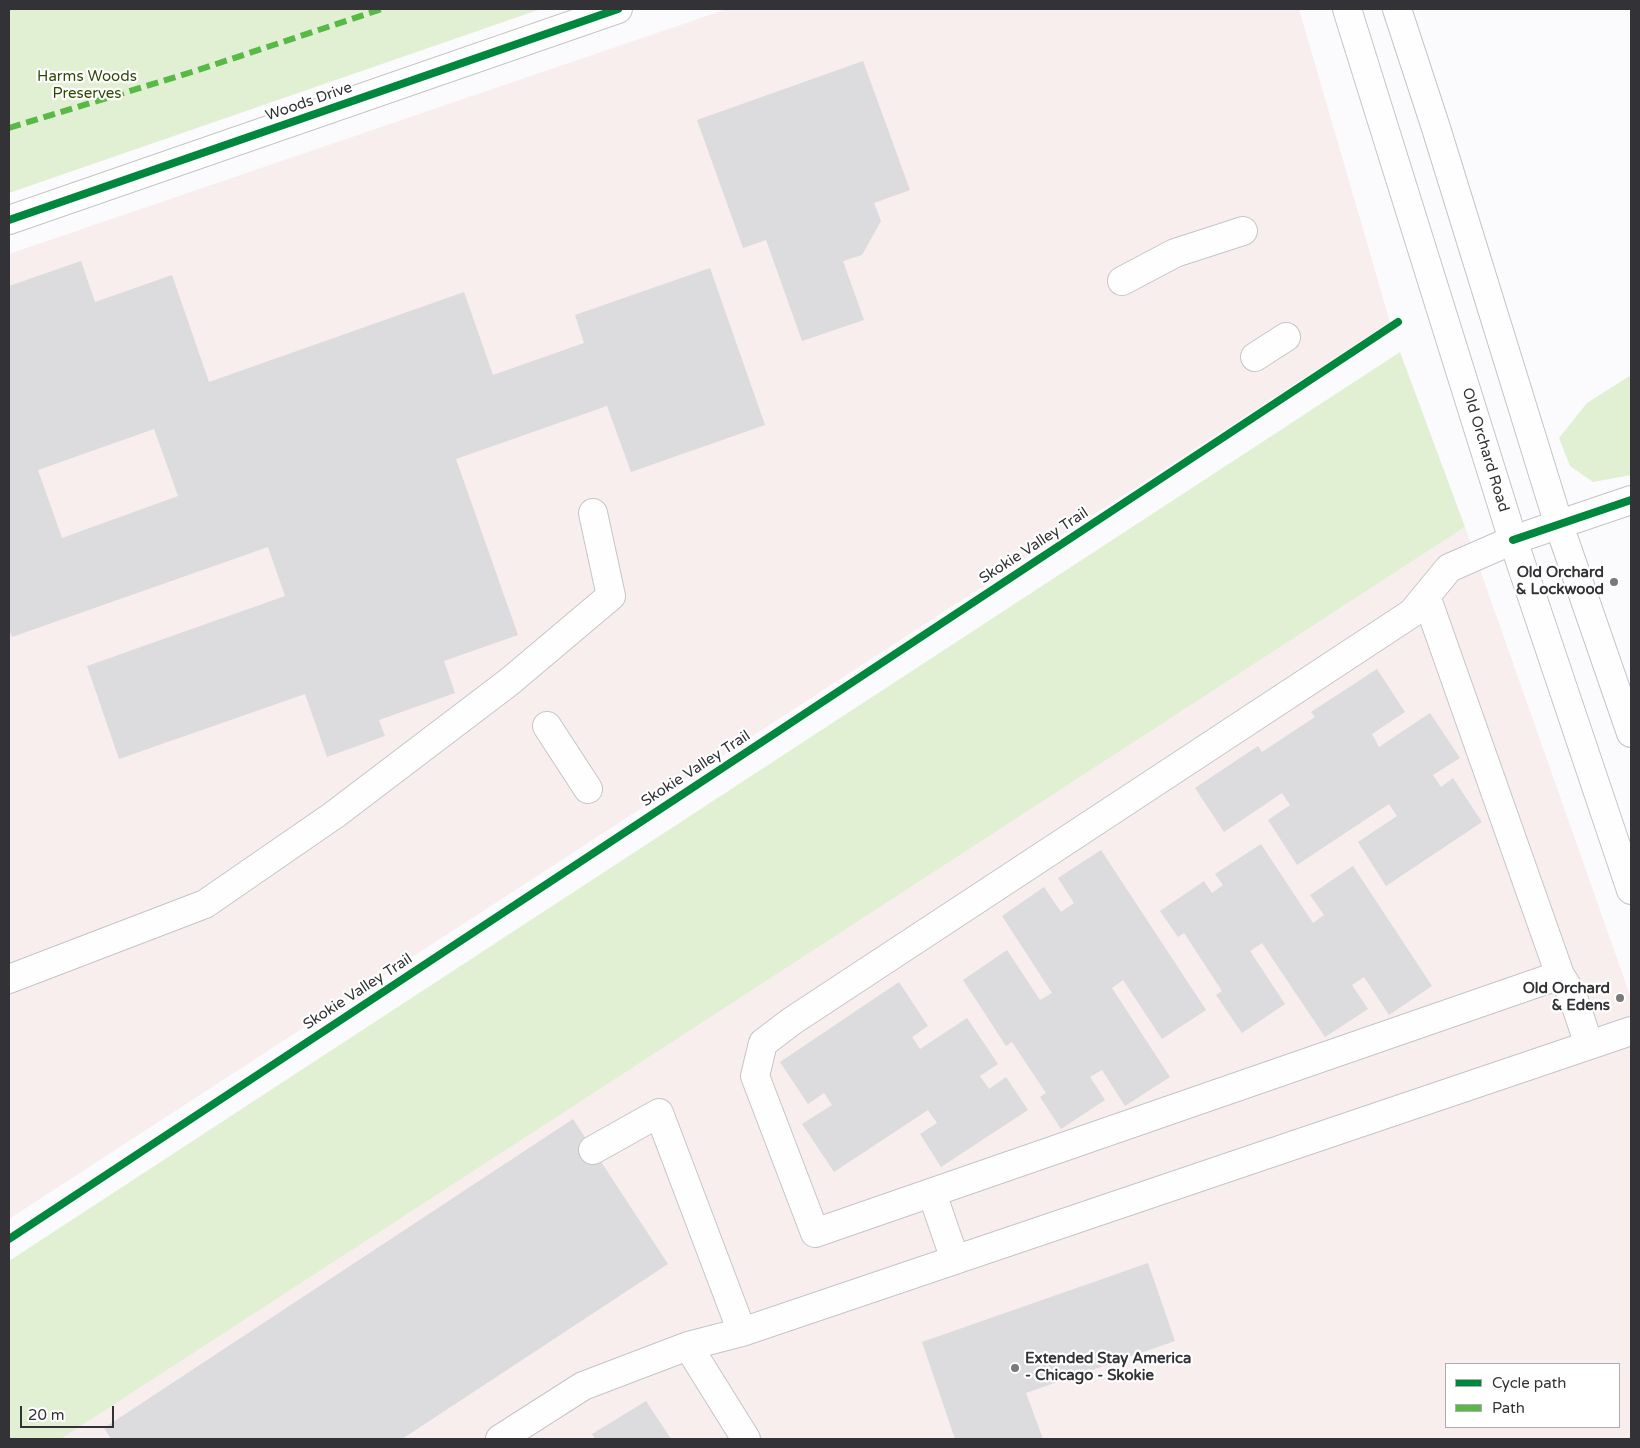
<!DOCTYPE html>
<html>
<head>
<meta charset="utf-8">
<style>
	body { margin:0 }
	#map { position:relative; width:1640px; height:1448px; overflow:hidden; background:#fbfafd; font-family:"Varela Round",sans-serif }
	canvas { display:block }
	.frame { position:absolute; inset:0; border:10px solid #333337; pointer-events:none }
	.legend { position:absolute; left:1445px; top:1363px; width:175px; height:65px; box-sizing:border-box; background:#fff; border:1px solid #adadaf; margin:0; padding:6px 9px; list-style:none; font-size:15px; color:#333337 }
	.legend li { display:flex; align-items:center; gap:10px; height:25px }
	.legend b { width:25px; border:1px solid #adadaf }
	.scale { position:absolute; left:20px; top:1406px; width:94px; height:22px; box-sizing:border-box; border:2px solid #333337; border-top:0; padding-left:6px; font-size:15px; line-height:18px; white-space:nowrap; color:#333337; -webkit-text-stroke:4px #fff; paint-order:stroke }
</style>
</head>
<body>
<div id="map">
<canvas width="1640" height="1448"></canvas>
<div class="frame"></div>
<ul class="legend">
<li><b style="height:6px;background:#00873e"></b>Cycle path</li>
<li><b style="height:6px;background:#58b947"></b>Path</li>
</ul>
<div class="scale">20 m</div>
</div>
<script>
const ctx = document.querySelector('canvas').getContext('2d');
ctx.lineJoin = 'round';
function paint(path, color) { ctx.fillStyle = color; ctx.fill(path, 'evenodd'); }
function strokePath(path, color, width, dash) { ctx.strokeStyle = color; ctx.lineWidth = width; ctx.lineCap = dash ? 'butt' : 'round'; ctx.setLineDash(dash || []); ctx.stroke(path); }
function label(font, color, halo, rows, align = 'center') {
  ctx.font = font + ' "Varela Round",sans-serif'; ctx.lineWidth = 4.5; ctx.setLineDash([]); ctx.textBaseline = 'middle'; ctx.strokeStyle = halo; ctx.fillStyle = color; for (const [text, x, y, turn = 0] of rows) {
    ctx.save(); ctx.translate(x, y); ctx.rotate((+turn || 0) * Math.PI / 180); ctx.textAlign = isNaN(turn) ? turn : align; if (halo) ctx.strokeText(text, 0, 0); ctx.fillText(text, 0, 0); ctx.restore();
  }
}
const commercial = new Path2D(`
	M727,9h572l91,313 -1381,897v-965z
	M1465,527l166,471v441h-1570zM1446,1364h173v63h-173z`);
const green = new Path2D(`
	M9,9h532l-532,184z
	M1400,352l65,175 -1404,912h-52v-178z
	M1631,375v100l-38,7 -23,-16 -11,-28 28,-35z`);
const building = new Path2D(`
	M863,61l47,129 -36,13 7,18 -19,34 -19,6 21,59 -62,21 -36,-101 -23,8 -46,-128z
	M81,261l14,41 77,-27 37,107 255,-90 29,83 91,-32 -9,-28 135,-47 55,157 -134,47 -24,-66 -151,53 62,176 -74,26 11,32 -76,27 6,16 -58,21 -22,-63 -186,65 -32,-93 198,-70 -17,-49 -256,90 -3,-8v-343zM154,429l24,67 -116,42 -24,-68z
	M1377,669l28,43 -33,22 7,13 51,-34 30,45 -27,17 8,12 12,-9 29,44 -96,64 -28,-44 39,-26 -8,-12 -92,61 -29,-45 22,-15 -8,-12 -58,39 -29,-44 63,-42 4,6 53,-35 -4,-5z
	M1261,844l52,79 11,-8 -14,-20 43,-29 79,120 -43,29 -25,-38 -12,8 16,24 -43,28 -63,-94 -12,8 35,53 -43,29 -26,-38 6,-4 -38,-58 -6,4 -18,-26 44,-30 8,12 11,-8 -8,-11z
	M1101,850l105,160 -44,29 -39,-59 -11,8 58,89 -45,29 -23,-36 -12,7 15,23 -44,29 -21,-32 6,-4 -34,-51 -6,4 -43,-66 44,-30 33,50 12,-7 -50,-77 42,-29 17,25 13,-9 -16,-25z
	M899,982l29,44 -16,11 8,12 47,-31 31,46 -18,12 9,13 17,-12 22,33 -87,57 -21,-33 17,-11 -9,-13 -94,62 -32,-48 30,-19 -8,-12 -16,11 -28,-42z
	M573,1119l95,145 -266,175h-291l-7,-11z
	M1148,1263l27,78 -149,52 17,46h-88l-33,-97z
	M646,1401l25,38h-76l-3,-5z`);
const minor = new Path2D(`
	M9,220l609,-211
	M1122,281l53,-28 68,-22
	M1255,357l31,-20
	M1426,596l134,379 -745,258 -60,-157 8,-33 29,-22 620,-408 37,-45 64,-28 118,-40
	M547,726l41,63
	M1560,975l12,19 17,51
	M9,979l196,-75 129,-89 175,-133 102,-86 -18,-83
	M593,1150l66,-37 83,219
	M932,1193l23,67
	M688,1346l58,93
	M500,1439l83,-53 105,-40 54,-14 889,-301`);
const major = new Path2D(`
	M1347,9l166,531 118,350
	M1397,9l39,119 123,397 72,208`);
const quiet = new Path2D(`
	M9,128l186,-57 187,-62`);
const cycleway = new Path2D(`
	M9,220l609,-211
	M1513,540l118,-40
	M9,1239l1389,-917`);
const markers = [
	[1614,582,5,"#79797c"],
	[1620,998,5,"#79797c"],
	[1015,1368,5,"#79797c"]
];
const parkNames = [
	["Harms Woods",87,77],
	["Preserves",87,94]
];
const streetNames = [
	["Woods Drive",309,102,-19],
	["Old Orchard Road",1485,450,73],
	["Skokie Valley Trail",1034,546,-33],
	["Skokie Valley Trail",696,769,-33],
	["Skokie Valley Trail",358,992,-33]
];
const poiNames = [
	["Old Orchard",1604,573],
	["& Lockwood",1604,590],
	["Old Orchard",1610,989],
	["& Edens",1610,1006],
	["Extended Stay America",1025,1359,"left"],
	["- Chicago - Skokie",1025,1376,"left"]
];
paint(commercial, '#f8eeee');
paint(green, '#e1f0d3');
paint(building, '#dcdbde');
strokePath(minor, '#c5c5c8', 30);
strokePath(major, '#c5c5c8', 30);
strokePath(minor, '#fefeff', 28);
strokePath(major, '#fefeff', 28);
strokePath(quiet, '#58b947', 6, [12, 6]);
strokePath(cycleway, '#00873e', 8);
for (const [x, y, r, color] of markers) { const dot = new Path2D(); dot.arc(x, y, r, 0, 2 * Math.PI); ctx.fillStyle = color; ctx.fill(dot); strokePath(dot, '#fff', 2); }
label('15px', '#304a04', '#fff', parkNames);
label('15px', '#333337', '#fff', streetNames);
label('bold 15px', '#333337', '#fff', poiNames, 'right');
</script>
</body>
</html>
